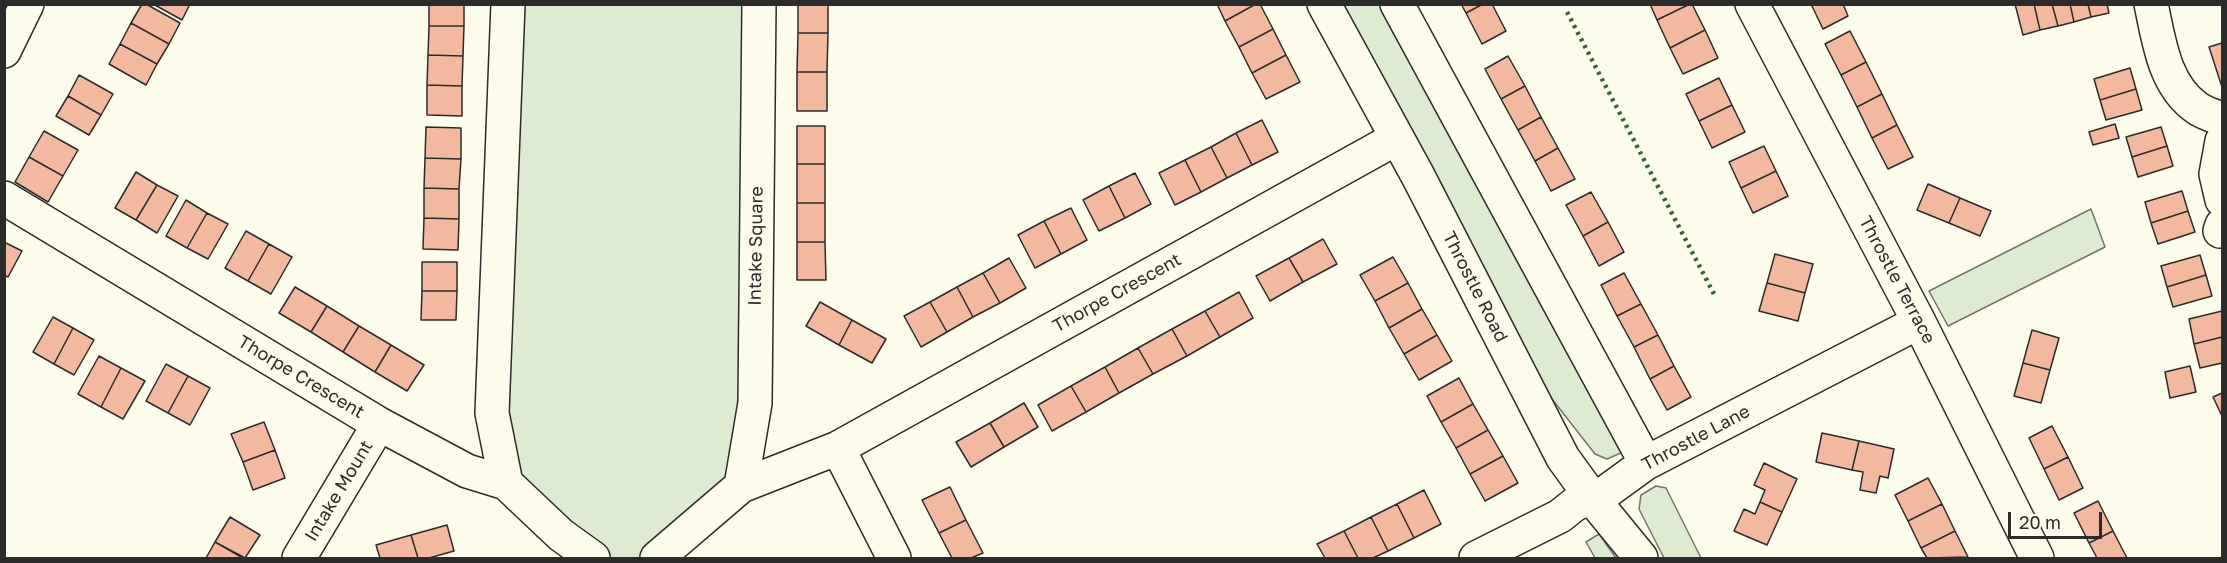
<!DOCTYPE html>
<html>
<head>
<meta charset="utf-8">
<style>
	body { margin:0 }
	#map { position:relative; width:2227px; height:563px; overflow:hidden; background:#fdfbea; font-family:"Golos Text",sans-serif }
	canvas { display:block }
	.frame { position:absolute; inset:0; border:6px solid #2b2b2b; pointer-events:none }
	.scale { position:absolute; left:2008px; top:512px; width:94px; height:27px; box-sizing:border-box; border:3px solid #2b2b2b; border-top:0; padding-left:8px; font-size:18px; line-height:21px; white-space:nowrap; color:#2b2b2b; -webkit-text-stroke:4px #fdfbea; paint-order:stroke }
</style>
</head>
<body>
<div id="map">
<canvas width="2227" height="563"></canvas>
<div class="frame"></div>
<div class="scale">20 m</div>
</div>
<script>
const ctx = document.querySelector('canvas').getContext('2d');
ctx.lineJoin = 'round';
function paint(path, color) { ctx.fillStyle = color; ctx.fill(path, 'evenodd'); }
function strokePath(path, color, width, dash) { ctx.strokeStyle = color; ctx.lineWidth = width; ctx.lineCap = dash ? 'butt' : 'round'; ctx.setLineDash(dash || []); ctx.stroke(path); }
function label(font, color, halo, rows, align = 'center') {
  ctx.font = font + ' "Golos Text",sans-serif'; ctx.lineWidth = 4.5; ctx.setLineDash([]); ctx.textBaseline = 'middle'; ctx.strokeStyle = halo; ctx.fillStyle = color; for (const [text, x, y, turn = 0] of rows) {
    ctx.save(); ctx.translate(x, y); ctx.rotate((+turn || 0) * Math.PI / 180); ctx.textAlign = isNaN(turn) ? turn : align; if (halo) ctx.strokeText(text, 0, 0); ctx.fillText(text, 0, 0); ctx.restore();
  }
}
const green = new Path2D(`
	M508,5h251l-18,481 -84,72h-64l-87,-75z
	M1342,5h42l239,447 -16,7 -12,-5 -43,-55z
	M2091,209l14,38 -157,79 -19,-35z
	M1656,486l10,2 35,70h-37l-25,-49 2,-14z
	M1599,534l17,24h-21l-9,-16z`);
const building = new Path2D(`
	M142,4h4l34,19 -11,21 -38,-21z
	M153,4h37l-8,16z
	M429,4h35v22h-35z
	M798,4h30v29h-30z
	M1217,4h39l-31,17z
	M1256,4h4l13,25 -34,18 -14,-26z
	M1461,4h22l-17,9z
	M1483,4h9l14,27 -24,13 -16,-31z
	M1650,4h40l-33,16z
	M1690,4h2l13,26 -35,18 -13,-28z
	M1811,4h32l5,12 -25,13z
	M2015,4h19l6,26 -17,5z
	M2034,4h18l6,22 -18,4z
	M2052,4h18l4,18 -16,4z
	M2070,4h18l3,13 -17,5z
	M2088,4h19l2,9 -18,4z
	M131,23l38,21 -12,20 -37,-20z
	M429,26h35l-1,30 -35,-1z
	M1273,29l13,26 -34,18 -13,-26z
	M1705,30l13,28 -35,16 -13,-26z
	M1850,31l16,31 -25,13 -16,-31z
	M798,33h30l-1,39h-30z
	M2222,43v44l-13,-40z
	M120,44l37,20 -11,21 -37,-21z
	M428,55l35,1 -1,30 -35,-1z
	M1286,55l14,27 -34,17 -14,-26z
	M1508,56l17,30 -24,13 -16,-30z
	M1866,62l16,32 -25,13 -16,-32z
	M2130,68l6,21 -36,11 -6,-21z
	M797,72h30v39h-30z
	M79,75l34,19 -12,21 -33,-19z
	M1719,78l13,27 -33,16 -13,-27z
	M427,85l35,1v30l-35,-1z
	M1525,86l16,31 -23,13 -17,-31z
	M2136,89l6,21 -36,10 -6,-20z
	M1882,94l15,31 -25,13 -15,-31z
	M68,96l33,19 -12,20 -33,-19z
	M1732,105l13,27 -33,16 -13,-27z
	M1541,117l17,31 -23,13 -17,-31z
	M1262,120l16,32 -26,13 -16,-32z
	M2115,124l4,14 -26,7 -4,-13z
	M1897,125l16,32 -25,12 -16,-31z
	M797,126h28v38h-28z
	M426,127l35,1v31l-36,-1z
	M2161,127l6,19 -35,11 -6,-20z
	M44,131l34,19 -15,26 -34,-19z
	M1236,133l16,32 -25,13 -16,-31z
	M1764,146l12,25 -35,17 -12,-26z
	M2167,146l6,20 -35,11 -6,-20z
	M1211,147l16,31 -26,14 -16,-32z
	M1558,148l17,31 -24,12 -16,-30z
	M29,157l34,19 -15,26 -33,-20z
	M425,158l36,1 -2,30 -35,-1z
	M1185,160l16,32 -26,13 -16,-32z
	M797,164h28v39h-28z
	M1776,171l12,25 -35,17 -12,-25z
	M136,172l21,13 -21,35 -21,-12z
	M1135,173l16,31 -26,14 -16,-32z
	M1928,184l32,14 -11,25 -32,-13z
	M157,185l21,11 -21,37 -21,-13z
	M1109,186l16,32 -26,13 -16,-31z
	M424,188l35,1v30l-35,-1z
	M2182,191l6,20 -37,12 -6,-21z
	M1591,192l17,30 -25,14 -17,-31z
	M1960,198l31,13 -11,25 -31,-13z
	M186,200l21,13 -20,35 -21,-12z
	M797,203h28v39h-28z
	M1071,208l16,32 -26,14 -17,-33z
	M2188,211l7,21 -37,12 -7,-21z
	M207,213l21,11 -20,35 -21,-11z
	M424,218l35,1 -1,31 -35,-1z
	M1044,221l17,33 -26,14 -17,-33z
	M1608,222l16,30 -25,14 -16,-30z
	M246,231l23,13 -21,37 -23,-13z
	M1323,239l14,25 -34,18 -14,-24z
	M4,242l18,9 -14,26 -4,-2z
	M797,242h28l1,38h-29z
	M269,244l23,13 -21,37 -23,-13z
	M1775,254l38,10 -8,29 -38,-10z
	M2200,255l6,20 -39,12 -6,-21z
	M1393,257l15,26 -33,18 -15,-26z
	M1009,258l17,30 -26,15 -17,-30z
	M1289,258l14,24 -33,19 -14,-25z
	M422,262h35v29h-35z
	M983,273l17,30 -27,14 -16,-30z
	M1624,273l17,31 -24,12 -16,-31z
	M2206,275l6,21 -39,11 -6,-20z
	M1408,283l14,26 -33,19 -14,-27z
	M1767,283l38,10 -7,28 -39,-10z
	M295,287l32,19 -16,26 -32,-19z
	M957,287l16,30 -26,15 -17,-30z
	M422,291h35l-1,29h-35z
	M1239,292l14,26 -33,19 -15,-26z
	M820,302l32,18 -13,25 -33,-19z
	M930,302l17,30 -26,15 -17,-31z
	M1641,304l17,31 -24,12 -17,-31z
	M327,306l32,20 -16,26 -32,-20z
	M1422,309l15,26 -33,19 -15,-26z
	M1205,311l15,26 -33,19 -15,-27z
	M2222,311v26l-28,7 -5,-25z
	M53,317l20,11 -19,36 -21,-12z
	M852,320l34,19 -14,24 -33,-18z
	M359,326l32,19 -16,27 -32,-20z
	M73,328l21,12 -20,35 -20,-11z
	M1172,329l15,27 -34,18 -15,-26z
	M2032,330l27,8 -9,32 -27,-7z
	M1437,335l15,26 -33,19 -15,-26z
	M1658,335l16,31 -24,13 -16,-32z
	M2222,337v26l-22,5 -6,-24z
	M391,345l33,20 -17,26 -32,-19z
	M1138,348l15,26 -34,19 -14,-26z
	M99,356l22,12 -20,39 -23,-13z
	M2023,363l27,7 -9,33 -27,-7z
	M166,364l22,12 -20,37 -22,-12z
	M1674,366l17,31 -24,13 -17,-31z
	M2190,366l6,26 -26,6 -5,-26z
	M1105,367l14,26 -33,19 -15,-26z
	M121,368l24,13 -22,38 -22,-12z
	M188,376l22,12 -20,37 -22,-12z
	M1459,378l14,26 -32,18 -14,-26z
	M1071,386l15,26 -34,19 -14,-26z
	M2222,393v23l-9,-19z
	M1024,403l14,24 -34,20 -14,-24z
	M1473,404l15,26 -32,18 -15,-26z
	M264,422l11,28 -32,12 -12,-28z
	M990,423l14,24 -33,20 -15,-25z
	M2052,426l16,31 -24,12 -15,-31z
	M1488,430l15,26 -33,18 -14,-26z
	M1822,433l37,8 -7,29 -36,-8z
	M1859,441l35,8 -6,29 -8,-2 -4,17 -16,-3 3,-18 -11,-2z
	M275,450l10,28 -32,12 -10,-28z
	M1503,456l15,27 -33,18 -15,-27z
	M2068,457l15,31 -24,12 -15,-31z
	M1764,463l33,16 -15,33 -22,-10 5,-12 -11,-5z
	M1928,478l14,26 -34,17 -13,-26z
	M950,487l16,33 -27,13 -17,-33z
	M1424,490l17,34 -27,14 -17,-34z
	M2098,501l15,30 -24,12 -15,-30z
	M1760,502l22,10 -15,33 -33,-14 10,-22 11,5z
	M1397,504l17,34 -26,13 -17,-34z
	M1942,504l13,27 -34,17 -13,-27z
	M230,517l30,18 -15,23 -30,-16z
	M1371,517l17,34 -15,7h-15l-14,-27z
	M966,520l17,33 -12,5h-19l-13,-25z
	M447,525l7,26 -25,7h-11l-7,-23z
	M1344,531l14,27h-33l-8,-14z
	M1955,531l13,26 -41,1 -6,-10z
	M2113,531l14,27h-30l-8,-15z
	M411,535l7,23h-38l-4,-13z
	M215,542l28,16h-37z`);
const minor = new Path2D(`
	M1324,4l94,172 145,282 29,40 49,60
	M1397,4l249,459
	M1752,4l167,318 118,236
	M2151,4c8,37 13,81 46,104 7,5 17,8 25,11
	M4,51l23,-47
	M2222,141l-6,33 6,26
	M4,198l375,226 88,47 39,12 55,52 32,23
	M2220,231l2,-6
	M838,448l56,110
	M506,483l-14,-70 16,-409
	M741,486l14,-83 4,-399
	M299,558l80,-134
	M657,558l84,-72 97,-38 559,-310
	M1476,558l84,-42 15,-12 31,-12 40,-29 273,-141`);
const hedge = new Path2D(`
	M1567,12l148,284`);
const streetNames = [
	["Intake Square",756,246,-89],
	["Throstle Terrace",1897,280,62],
	["Throstle Road",1475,287,63],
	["Thorpe Crescent",1117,293,-29],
	["Thorpe Crescent",301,377,31],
	["Throstle Lane",1696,438,-28],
	["Intake Mount",339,491,-59]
];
paint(green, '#deebd1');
strokePath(green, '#74746e', 1.5);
paint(building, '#f2b8a0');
strokePath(building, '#2b2b2b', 1.5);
strokePath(minor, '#2b2b2b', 36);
strokePath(minor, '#fdfbea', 33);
strokePath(hedge, '#34623c', 4.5, [3, 4.5]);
label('18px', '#2b2b2b', '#fdfbea', streetNames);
</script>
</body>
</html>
